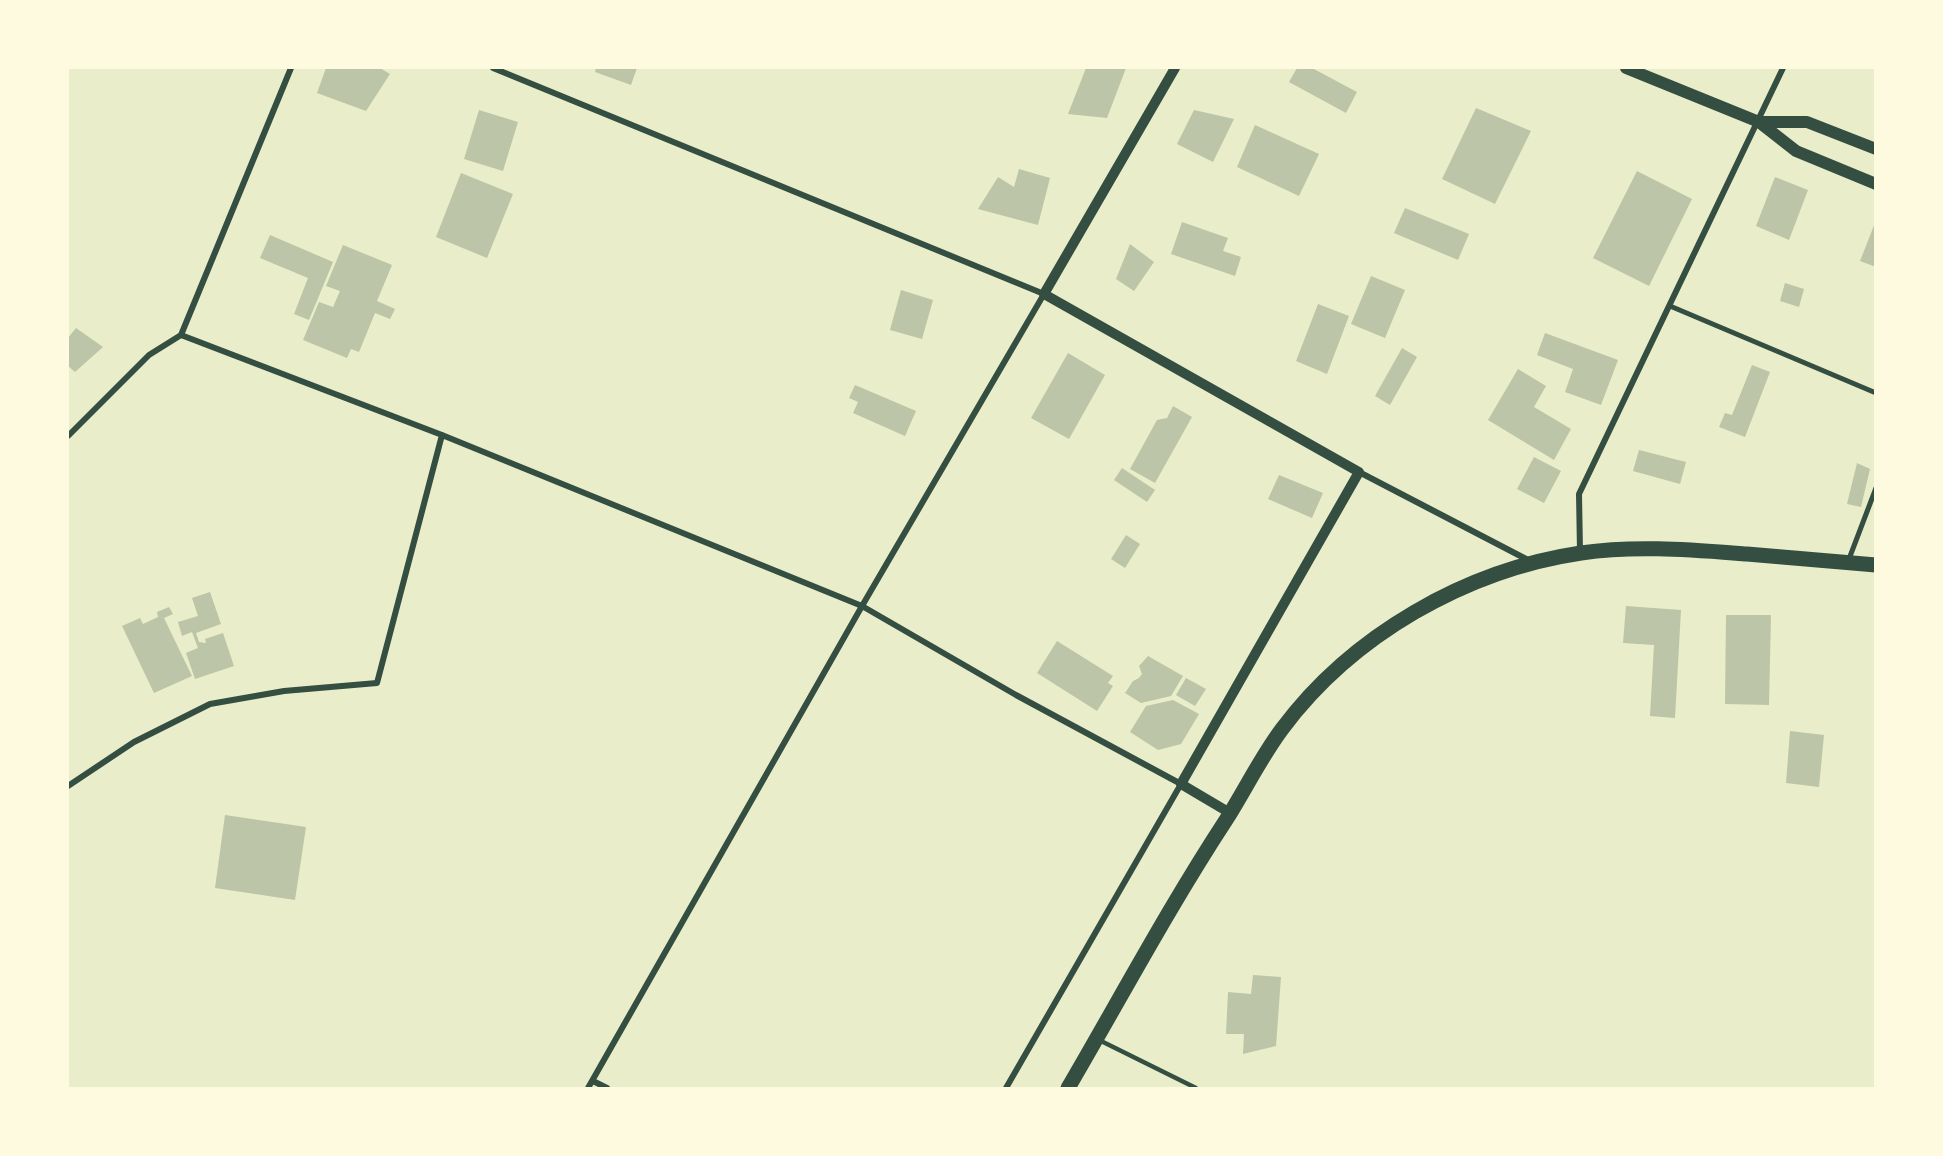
<!DOCTYPE html>
<html>
<head>
<meta charset="utf-8">
<style>
	body { margin:0 }
	#map { position:relative; width:1943px; height:1156px; overflow:hidden; background:#e9edc9; font-family:Georgia,serif }
	canvas { display:block }
	.frame { position:absolute; inset:0; border:69px solid #fefae0; pointer-events:none }
</style>
</head>
<body>
<div id="map">
<canvas width="1943" height="1156"></canvas>
<div class="frame"></div>
</div>
<script>
const ctx = document.querySelector('canvas').getContext('2d');
ctx.lineJoin = 'round';
function paint(path, color) { ctx.fillStyle = color; ctx.fill(path, 'evenodd'); }
function strokePath(path, color, width, dash) { ctx.strokeStyle = color; ctx.lineWidth = width; ctx.lineCap = dash ? 'butt' : 'round'; ctx.setLineDash(dash || []); ctx.stroke(path); }
const building = new Path2D(`
	M326,68h54l10,6 -24,37 -49,-18z
	M596,68h41l-6,17 -36,-13z
	M1086,68h40l-19,50 -39,-4z
	M1297,68h15l45,24 -11,21 -57,-31z
	M1476,108l55,23 -36,73 -53,-25z
	M479,110l39,12 -15,49 -39,-12z
	M1194,110l40,9 -21,43 -36,-18z
	M1255,125l64,29 -20,42 -62,-29z
	M1019,169l31,9 -12,47 -60,-16 20,-32 16,10z
	M1637,171l55,28 -43,87 -56,-28z
	M461,173l52,21 -26,64 -51,-21z
	M1775,177l33,13 -19,50 -33,-14z
	M1405,208l64,26 -11,26 -64,-27z
	M1182,222l46,16 -5,13 18,6 -6,19 -64,-22z
	M1875,223h1v44l-16,-6z
	M270,235l63,27 -24,58 -15,-6 14,-36 -48,-20z
	M1130,244l24,18 -20,29 -18,-12z
	M343,245l49,20 -15,36 18,8 -5,10 -15,-6 -16,39 -8,-3 -4,9 -44,-18 16,-38 14,5 7,-16 -14,-5z
	M1371,276l34,14 -20,48 -34,-14z
	M1785,283l19,6 -5,18 -19,-6z
	M901,290l32,10 -11,39 -32,-9z
	M1318,304l31,12 -22,58 -31,-13z
	M76,328l27,19 -28,25 -7,-6v-28z
	M1545,333l73,27 -17,45 -36,-13 8,-23 -36,-14z
	M1402,348l15,9 -27,48 -15,-9z
	M1068,353l37,22 -36,64 -38,-21z
	M1752,365l18,7 -25,65 -26,-10 6,-14 7,2z
	M1518,369l28,17 -12,21 37,22 -17,31 -66,-40z
	M855,385l61,26 -11,25 -52,-23 5,-11 -9,-4z
	M1173,406l19,11 -37,66 -25,-14 27,-49 10,-2z
	M1639,450l47,12 -6,22 -47,-13z
	M1534,457l27,14 -17,32 -27,-14z
	M1857,463l13,6 -9,38 -14,-3z
	M1122,468l33,22 -8,12 -33,-22z
	M1279,475l44,18 -11,25 -44,-19z
	M1126,535l14,9 -15,24 -14,-9z
	M210,592l11,32 -25,9 3,9 7,1 -1,-4 18,-6 11,33 -39,13 -9,-26 12,-5 -6,-16 -10,4 -4,-14 20,-6 -6,-18z
	M1626,606l55,4 -6,108 -25,-2 4,-71 -31,-2z
	M169,607l4,7 -9,4 28,58 -38,17 -32,-67 18,-8 3,6 15,-7 -1,-5z
	M1726,615h45l-2,90 -44,-1z
	M1057,641l56,35 -5,7 5,3 -16,25 -60,-38z
	M1148,656l35,20 -12,20 -30,7 -16,-10 8,-12 6,-3 3,-4 -3,-8z
	M1186,678l20,11 -11,17 -19,-11z
	M1173,700l26,14 -18,30 -23,6 -28,-18 16,-26z
	M1790,731l34,4 -5,52 -33,-4z
	M225,815l81,12 -11,73 -80,-12z
	M1253,975l28,2 -5,69 -33,8 1,-20h-18l2,-42 23,2z`);
const service = new Path2D(`
	M1099,1040l97,48`);
const pedestrian = new Path2D(`
	M1670,306l206,87
	M1849,559l27,-71`);
const minor = new Path2D(`
	M493,68l551,226 -182,312 -274,482
	M181,335l110,-267
	M68,436l81,-81 32,-20 261,100 420,171 154,89 165,89 -175,304
	M1359,472l171,89
	M1580,552l-1,-58 204,-426
	M68,786l66,-44 76,-38 74,-13 93,-8 65,-248
	M593,1081l14,7`);
const tertiary = new Path2D(`
	M1175,68l-131,226 315,178 -178,312 49,29`);
const secondary = new Path2D(`
	M1626,68l133,54 37,29 80,33
	M1759,122h48l69,27`);
const primary = new Path2D(`
	M1068,1088c52,-89 101,-181 158,-268 19,-30 35,-63 56,-91 70,-94 184,-159 299,-176 55,-8 111,-3 166,1 43,4 86,7 129,11`);
paint(building, '#bcc5a7');
strokePath(service, '#344e41', 4.5);
strokePath(pedestrian, '#344e41', 5);
strokePath(minor, '#344e41', 6);
strokePath(tertiary, '#344e41', 10);
strokePath(secondary, '#344e41', 12);
strokePath(primary, '#344e41', 15);
</script>
</body>
</html>
